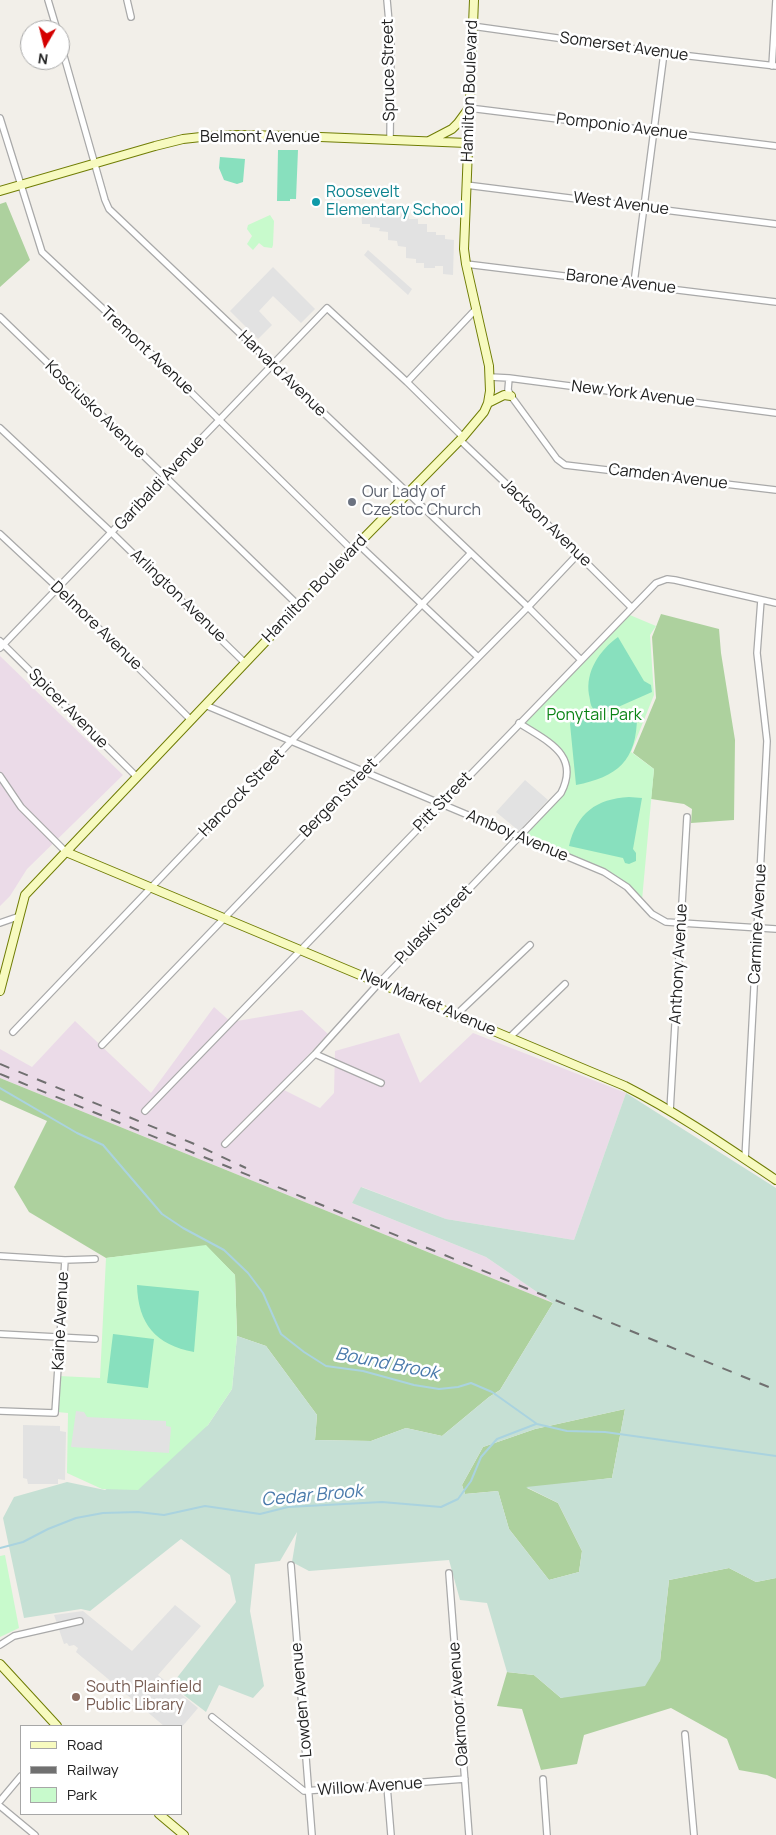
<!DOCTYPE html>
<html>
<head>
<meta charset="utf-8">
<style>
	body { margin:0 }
	#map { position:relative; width:776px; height:1835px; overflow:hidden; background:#f2efe9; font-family:Manrope,sans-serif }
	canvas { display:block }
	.legend { position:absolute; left:20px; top:1725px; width:162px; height:90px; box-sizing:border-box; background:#fff; border:1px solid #a7a7a7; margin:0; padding:6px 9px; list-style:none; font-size:15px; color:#222 }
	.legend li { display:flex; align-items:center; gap:10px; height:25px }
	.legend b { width:25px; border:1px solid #a7a7a7 }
	.north { position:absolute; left:20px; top:20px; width:50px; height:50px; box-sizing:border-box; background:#fff; border:1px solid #a7a7a7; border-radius:50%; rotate:188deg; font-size:14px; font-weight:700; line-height:20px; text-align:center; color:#222 }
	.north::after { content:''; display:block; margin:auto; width:18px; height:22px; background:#d40000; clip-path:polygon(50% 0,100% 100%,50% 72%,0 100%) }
</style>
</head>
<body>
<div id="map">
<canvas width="776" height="1835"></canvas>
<ul class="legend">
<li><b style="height:6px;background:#f7fabf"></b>Road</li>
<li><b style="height:6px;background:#707070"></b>Railway</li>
<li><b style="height:14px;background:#c8facc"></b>Park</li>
</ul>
<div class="north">N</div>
</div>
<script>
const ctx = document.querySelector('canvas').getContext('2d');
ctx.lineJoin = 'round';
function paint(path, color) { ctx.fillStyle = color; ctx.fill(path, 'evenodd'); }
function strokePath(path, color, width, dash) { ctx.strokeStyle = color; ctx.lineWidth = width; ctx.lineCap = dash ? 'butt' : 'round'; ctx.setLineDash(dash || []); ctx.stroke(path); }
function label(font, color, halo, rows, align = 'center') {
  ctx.font = font + ' Manrope,sans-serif'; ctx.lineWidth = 5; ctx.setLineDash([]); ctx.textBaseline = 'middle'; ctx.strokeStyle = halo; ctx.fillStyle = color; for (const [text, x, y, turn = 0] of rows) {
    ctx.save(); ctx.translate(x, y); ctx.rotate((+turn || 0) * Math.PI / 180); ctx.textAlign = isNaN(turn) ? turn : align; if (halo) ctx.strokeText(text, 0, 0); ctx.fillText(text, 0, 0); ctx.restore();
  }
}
const industrial = new Path2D(`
	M0,656l123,119 -96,94 -17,27 -10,10z
	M214,1007l17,15 71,-12 26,24 -50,53 42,21 14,-15 1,-42 64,-18 21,50 53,-50 153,60 -52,147 -128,-21 -84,-32 -10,16 134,54 67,46 -553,-225v-29l32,18 43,-46 76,72z`);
const forest = new Path2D(`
	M6,202l24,58 -30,27v-83z
	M661,614l58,15 2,24 14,87 -1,80 -43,3 1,-14 -8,-5 -33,-5 3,-30 -21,-16 23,-55 -4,-61z
	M0,1078l553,225 -53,87 -11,7 -47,39 -36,-8 -35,13 -56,-1 2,-25 -51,-69 -29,-10 -2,-61 -29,-29 -100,12 -77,-46 -15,-25 33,-66 -47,-21z
	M625,1409l-13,69 -85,10 31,15 24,48 -3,21 -30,8 -40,-51 -11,-38 -33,3 -3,-9 21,-38 52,-18z
	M729,1568l27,14 20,-4v201l-9,-4 -28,-5 -12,-31 -56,-31 -87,27 -7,29 -36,6 -19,-61 -25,-3 10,-34 27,3 27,23 99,-37 9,-81z`);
const wetland = new Path2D(`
	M626,1093l150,95v390l-20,4 -27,-14 -60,12 -9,81 -15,25 -84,12 -27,-23 -27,-3 -20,-69 -27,-3 -11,-40 -140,11 -17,-9 5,-30 -17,29 -25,3 -5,47 14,75 -11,12 -34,-13 -13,27 -34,-26 4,-7 60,-77 -6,-27 -49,-36 -91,72 -9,-2 -57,9 -21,-100 11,-21 53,-15 38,8 103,-65 24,-36 5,-53 29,10 51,69 -2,25 56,1 35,-13 36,8 47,-39 11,-7 53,-87 -67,-46 -134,-54 9,-16 85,32 128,21zM625,1409l-13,69 -86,9 32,16 24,48 -3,21 -30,8 -40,-51 -11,-38 -33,3 -3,-9 21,-38 52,-18z`);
const park = new Path2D(`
	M270,215l4,6 -1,24 -1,3 -8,-1 -5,-4 -6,7 -6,-6 5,-8 -5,-7 1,-4z
	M625,613l31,13 -6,9 4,60 -23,57 23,17 -12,131 -53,-35 -69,-28 46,-51 -4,-32 -44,-28z
	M206,1245l29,30 2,61 -5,53 -24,36 -70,65 -36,-1 -35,-16 1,-60 -11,-1 2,-36 41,2 6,-120z
	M5,1555l14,73 -19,9v-81z`);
const pitch = new Path2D(`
	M278,150h20l-2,49h-6v2h-13z
	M220,157l25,2 -2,23 -6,2 -13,-4 -5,-12z
	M618,637l26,44 7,4 1,7 -52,23c-2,-2 -7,-5 -8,-8 -2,-3 -2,-9 -3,-12 -4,-24 11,-45 29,-58z
	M637,716c0,45 -20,61 -61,69l-6,-61 2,-5z
	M629,797l13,1 -9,51 3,4v8l-7,3 -4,-1 -2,-5 -54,-12c8,-33 27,-47 60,-49z
	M137,1285l62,6 -5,61c-38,-7 -56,-28 -57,-67z
	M113,1334l41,5 -6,49 -41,-5z`);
const parking = new Path2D(`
	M371,206v5l38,2v6h9v5h9v8h9v3h9v4l9,1 -1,35 -10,-1v-8h-8v2h-11v-5h-8v-4l-10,-1v-11l-8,-1 -1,-5 -9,-1v-8l-9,-1 1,-3 -10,-1v-3h-8l-1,-17z
	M368,250l44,39 -4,6 -44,-40z
	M273,267l42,42 -14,14 -28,-27 -14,15 13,14 -14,14 -28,-28z
	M525,780l23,20 -29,31 -23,-19z
	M76,1411l8,1 3,5 79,4v5l5,1 -2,26 -98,-6z
	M23,1425l37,1v5l6,1 -1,48 -7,-1v5h-30l-1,-5 -4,-1z
	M175,1605l26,21 -43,49 40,33 -17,20v-2h-17l-88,-74 2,-4 -4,-3 -5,1 -2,-3 -3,1 -10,-29 29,-4 49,40z`);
const stream = new Path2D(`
	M0,1088l77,45 26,12 59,69 21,14 41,22 24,23 15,20 18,41 23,18 22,14 37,5 51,14 25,4 19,-2 13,-4 21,9 45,32 30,7 38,1 171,24
	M0,1548l23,-6 25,-13 28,-11 27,-5 35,-1 26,3 41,-9 55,8 28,-7 94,-5 59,5 17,-8 13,-18 10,-24 16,-18 39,-15`);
const street = new Path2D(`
	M48,0l9,30
	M127,0l4,17
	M387,0l4,44 -1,96
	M472,26l192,27 112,13
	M60,42l45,158 4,9 419,398 52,52
	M772,66l4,-66
	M469,108l307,38
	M0,118l42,134 116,108 194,190
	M466,185l310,39
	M466,264l310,38
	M634,283l30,-230
	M0,317l299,289
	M490,377l19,1 267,35
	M509,378l-1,12 3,6 46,63 8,6 211,25
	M407,382l70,-74
	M0,428l112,105 133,130
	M460,440l60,57 111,110
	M0,534l58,54 133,132
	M358,544l120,113
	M0,641l137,136
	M0,648l327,-340 80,74 56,55
	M205,705l399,167 23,15 25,27 14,8 110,7
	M0,776l21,31 45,45
	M0,923l20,-7
	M456,1015l74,-70
	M13,1032l458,-479
	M510,1037l55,-53
	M102,1045l263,-273 163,-165 50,-53
	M315,1054l66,29
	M145,1111l511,-528 11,-4 8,1 101,23
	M670,1111l17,-294
	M225,1144l90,-90 64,-71 182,-190c20,-39 -15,-52 -42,-70
	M745,1159l22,-418 -10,-88 4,-53
	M0,1256l65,4 30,-1
	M0,1334l95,5
	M0,1411l55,2 10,-153
	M291,1565l21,270
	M449,1573l20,262
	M0,1645l14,-9 66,-15
	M212,1717l92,74 161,-12
	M685,1734l9,101
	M543,1779l4,56
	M387,1786l4,49
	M0,1801l21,-25
	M0,1806l35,29`);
const secondary = new Path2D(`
	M429,141l23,-12 6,-6 11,-15
	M0,191l155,-45 28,-7 27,-3 29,-1 57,1 171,7
	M488,403l16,-8 7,1
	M66,852l559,234c53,27 102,61 151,94
	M0,991l25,-96 333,-351 105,-107 21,-25 4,-9 2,-12 -1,-25 -23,-102 -2,-15 10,-249
	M0,1664l57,62
	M159,1814l25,21`);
const rail = new Path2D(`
	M0,1064l192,79 54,25
	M0,1074l776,316`);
const markers = [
	[316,202,5,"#0f9aa8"],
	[352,502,5,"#6b7280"],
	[76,1697,5,"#8d6e63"]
];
const streetNames = [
	["Somerset Avenue",624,47,8],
	["Spruce Street",389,70,-91],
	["Hamilton Boulevard",470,91,-88],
	["Pomponio Avenue",622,127,7],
	["Belmont Avenue",260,138],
	["West Avenue",621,204,7],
	["Barone Avenue",621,282,7],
	["Tremont Avenue",147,351,43],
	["Harvard Avenue",282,374,44],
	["New York Avenue",633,394,7],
	["Kosciusko Avenue",95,410,44],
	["Camden Avenue",668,477,7],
	["Garibaldi Avenue",160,483,-47],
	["Jackson Avenue",546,523,44],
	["Hamilton Boulevard",315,589,-46],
	["Arlington Avenue",178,596,44],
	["Delmore Avenue",96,626,44],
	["Spicer Avenue",68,709,45],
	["Hancock Street",242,793,-46],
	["Bergen Street",339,798,-46],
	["Pitt Street",443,802,-46],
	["Amboy Avenue",517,836,23],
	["Carmine Avenue",758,924,-87],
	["Pulaski Street",434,925,-46],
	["Anthony Avenue",679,964,-87],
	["New Market Avenue",428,1003,23],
	["Kaine Avenue",61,1321,-87],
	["Lowden Avenue",302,1700,-95],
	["Oakmoor Avenue",459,1704,-94],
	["Willow Avenue",370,1787,-4]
];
const cultureNames = [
	["Roosevelt",326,193],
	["Elementary School",326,211]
];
const worshipNames = [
	["Our Lady of",362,493],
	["Czestoc Church",362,511]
];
const parkNames = [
	["Ponytail Park",594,716]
];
const educationNames = [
	["South Plainfield",86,1688],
	["Public Library",86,1706]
];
const waterNames = [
	["Bound Brook",387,1364,11],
	["Cedar Brook",312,1496,-5]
];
paint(industrial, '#ebdbe8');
paint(forest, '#add19e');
paint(wetland, '#c6e0d4');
paint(park, '#c8facc');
paint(pitch, '#88e0be');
paint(parking, '#e2e2e2');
strokePath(stream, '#aad3df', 2);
strokePath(street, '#a9a9a9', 8);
strokePath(secondary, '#707d05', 10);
strokePath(street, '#fff', 5.5);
strokePath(secondary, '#f7fabf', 8);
strokePath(rail, '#707070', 2, [10, 10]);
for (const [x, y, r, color] of markers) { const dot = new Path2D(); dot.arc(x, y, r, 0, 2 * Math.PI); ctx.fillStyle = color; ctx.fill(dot); strokePath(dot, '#fff', 2); }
label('16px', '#222', '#fff', streetNames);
label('16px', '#0d838f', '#fff', cultureNames, 'left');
label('16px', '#5b616d', '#fff', worshipNames, 'left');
label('16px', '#0c8416', '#fff', parkNames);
label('16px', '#785e54', '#fff', educationNames, 'left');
label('italic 18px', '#4a7aab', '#fff', waterNames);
</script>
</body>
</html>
